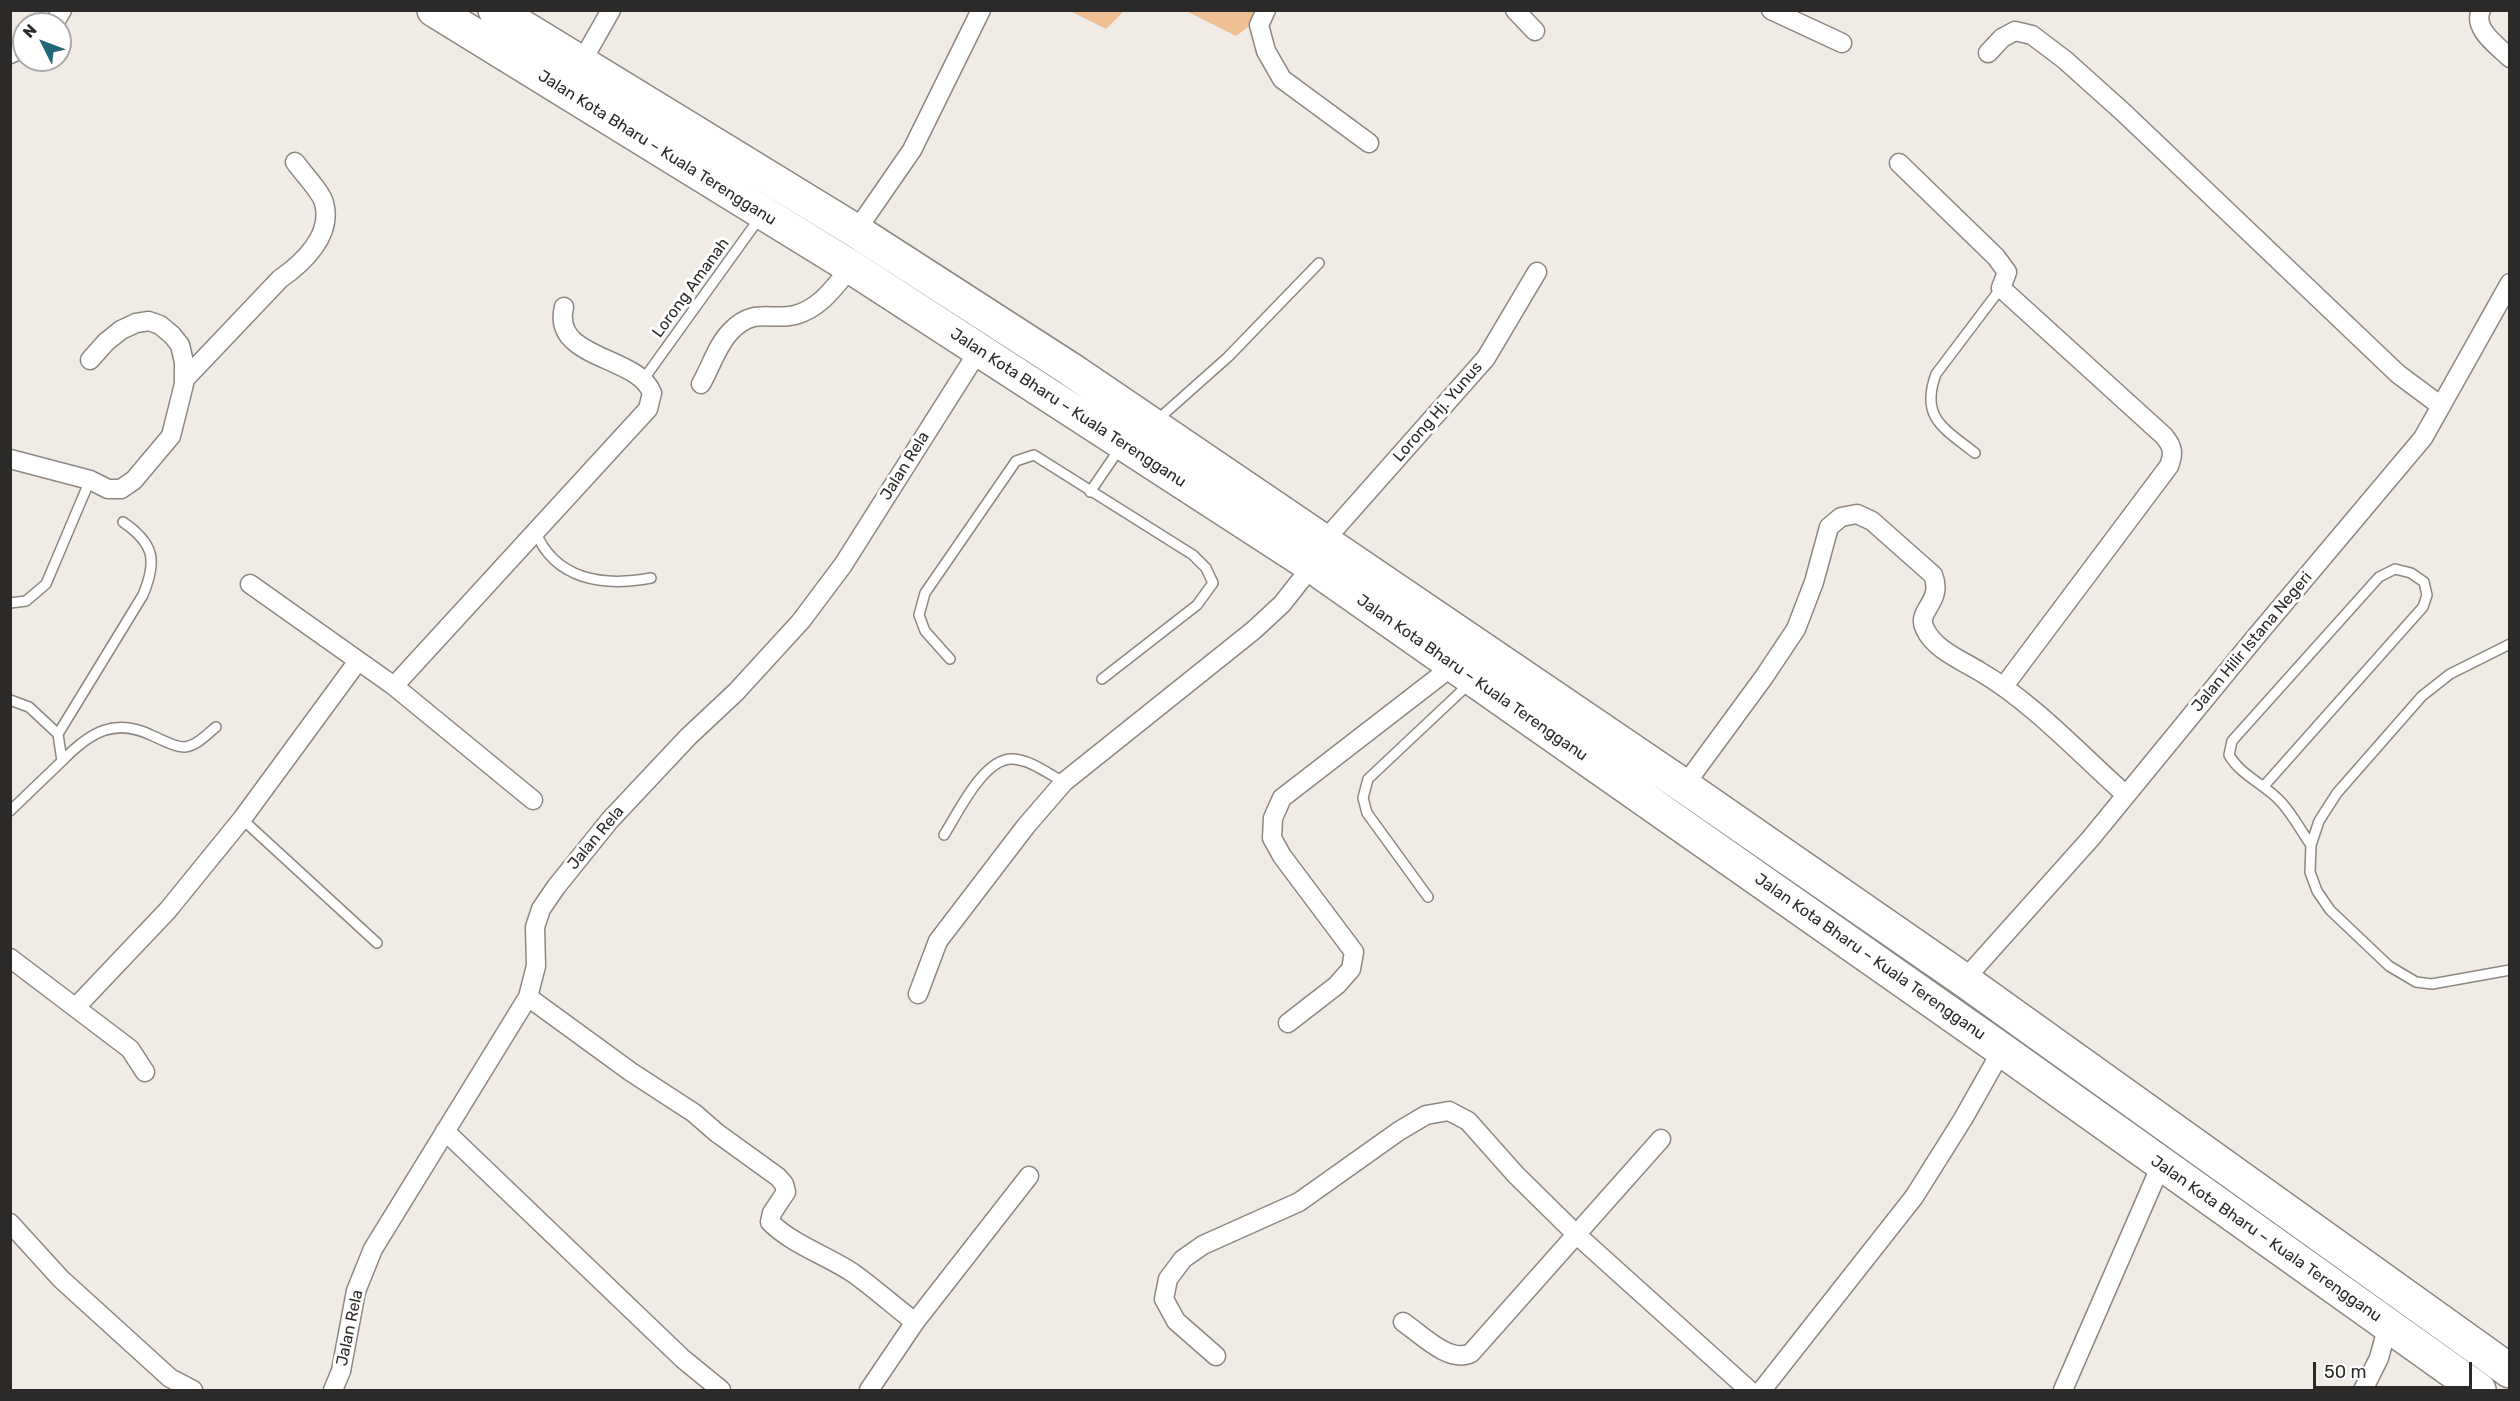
<!DOCTYPE html>
<html>
<head>
<meta charset="utf-8">
<style>
	body { margin:0 }
	#map { position:relative; width:2520px; height:1401px; overflow:hidden; background:#f1ebe5; font-family:Rubik,sans-serif }
	canvas { display:block }
	.frame { position:absolute; inset:0; border:12px solid #2c2a28; pointer-events:none }
	.north { position:absolute; left:12px; top:12px; width:60px; height:60px; box-sizing:border-box; background:#fff; border:2px solid #abaaa9; border-radius:50%; rotate:312deg; font-size:16px; font-weight:700; line-height:24px; text-align:center; color:#2c2a28 }
	.north::after { content:''; display:block; margin:auto; width:21px; height:27px; background:#216677; clip-path:polygon(50% 0,100% 100%,50% 72%,0 100%) }
	.scale { position:absolute; left:2313px; top:1362px; width:159px; height:27px; box-sizing:border-box; border:3px solid #2c2a28; border-top:0; padding-left:8px; font-size:18px; line-height:21px; white-space:nowrap; color:#2c2a28; -webkit-text-stroke:4px #fff; paint-order:stroke }
</style>
</head>
<body>
<div id="map">
<canvas width="2520" height="1401"></canvas>
<div class="frame"></div>
<div class="north">N</div>
<div class="scale">50 m</div>
</div>
<script>
const ctx = document.querySelector('canvas').getContext('2d');
ctx.lineJoin = 'round';
function paint(path, color) { ctx.fillStyle = color; ctx.fill(path, 'evenodd'); }
function strokePath(path, color, width, dash) { ctx.strokeStyle = color; ctx.lineWidth = width; ctx.lineCap = dash ? 'butt' : 'round'; ctx.setLineDash(dash || []); ctx.stroke(path); }
function label(font, color, halo, rows, align = 'center') {
  ctx.font = font + ' Rubik,sans-serif'; ctx.lineWidth = 6; ctx.setLineDash([]); ctx.textBaseline = 'middle'; ctx.strokeStyle = halo; ctx.fillStyle = color; for (const [text, x, y, turn = 0] of rows) {
    ctx.save(); ctx.translate(x, y); ctx.rotate((+turn || 0) * Math.PI / 180); ctx.textAlign = isNaN(turn) ? turn : align; if (halo) ctx.strokeText(text, 0, 0); ctx.fillText(text, 0, 0); ctx.restore();
  }
}
const green = new Path2D(`
	M1070,11l54,-1v1l-18,18z
	M1186,11h70l-8,16 -12,9z`);
const lane = new Path2D(`
	M643,380l118,-164
	M1156,421l72,-64 91,-94
	M1975,453c-32,-25 -55,-36 -39,-79l65,-86
	M1090,492l30,-44
	M535,531c20,49 68,56 116,47
	M10,603l16,-2 20,-17 44,-104
	M2510,644l-60,30 -28,22 -85,97 -18,28 -8,24 -1,27 7,19 13,19 59,56 27,16 16,2 78,-14
	M950,659l-25,-28 -6,-16 6,-22 91,-132 18,-6 159,100 13,13 7,15 -16,22 -95,74
	M10,700l19,7 29,27 4,27 -52,50
	M58,734l85,-139c14,-34 12,-51 -20,-73
	M62,761c28,-29 53,-44 91,-25 10,4 21,11 31,11 13,-1 23,-13 32,-20
	M2264,786l159,-179 4,-12 -3,-13 -13,-9 -16,-4 -16,8 -147,164 -3,14c12,21 36,29 52,47 12,13 20,29 30,43
	M242,819l135,124
	M944,835c14,-22 40,-78 69,-76 18,1 35,15 51,23
	M1428,897l-61,-84 -4,-15 5,-19 102,-96`);
const street = new Path2D(`
	M1266,10l-7,15 7,26 16,28 87,64
	M1515,10l20,21
	M1771,10l71,33
	M2481,10c-9,19 17,36 29,48
	M54,24l8,-14
	M1988,53l14,-15 13,-7 17,4 33,25 58,52 275,262 43,32
	M10,54l14,-6
	M581,63l30,-53
	M1899,163l97,94 11,15 -6,16 163,148c9,11 10,17 5,30l-165,220
	M856,231l56,-81 69,-140
	M184,380l96,-101c23,-16 53,-44 44,-76 -2,-10 -22,-31 -29,-41
	M701,384c10,-17 16,-39 30,-53 23,-24 39,-10 64,-16 26,-7 40,-29 56,-48
	M10,459l80,21 18,9h13l13,-9 37,-44 13,-52v-22l-4,-17 -8,-10 -12,-10 -11,-4 -13,2 -15,7 -15,12 -16,18
	M1324,541l162,-183 51,-86
	M250,584l144,102 139,114
	M394,686l254,-277 4,-16c-14,-38 -101,-33 -88,-86
	M1684,786l80,-109 32,-48 18,-47 15,-55 12,-10 16,-3 15,7 61,54c11,27 -18,36 -8,54 9,20 36,31 54,42 52,30 101,83 147,124
	M10,958l120,91 15,23
	M1964,980l127,-142 163,-199 169,-201 87,-155
	M918,994l20,-53 88,-115 38,-44 190,-152 28,-26 30,-38
	M528,997l103,75 63,41 23,20 61,44 6,7 2,8 -14,21 -2,9c23,23 56,33 83,51 21,15 41,33 62,49
	M76,1007l92,-97 74,-91 116,-158
	M1288,1023l49,-38 14,-16 3,-17 -72,-96 -10,-18 1,-20 9,-20 172,-133
	M445,1131l238,228 38,31
	M10,1223l51,56 109,99 23,12
	M1403,1322c18,12 46,42 68,31l190,-214
	M1216,1356l-40,-35 -12,-22 4,-20 15,-20 20,-14 96,-43 100,-71 27,-16 23,-4 19,10 48,54 61,60 172,155
	M333,1390l8,-19 15,-80 17,-42 155,-252 8,-31 -1,-39 6,-18 15,-22 54,-67 78,-83 48,-45 65,-71 42,-56 136,-215
	M869,1390l46,-68 114,-146
	M1762,1390l152,-193 49,-78 39,-69
	M2063,1390l98,-225
	M2363,1390l16,-32 9,-33`);
const highway = new Path2D(`
	M434,10l417,257 461,299 690,484 477,340
	M495,10l361,221 214,138 614,417 280,194 546,391`);
const streetNames = [
	["Jalan Kota Bharu – Kuala Terengganu",657,148,32],
	["Lorong Amanah",691,288,-54],
	["Jalan Kota Bharu – Kuala Terengganu",1068,408,33],
	["Lorong Hj. Yunus",1438,412,-49],
	["Jalan Rela",905,466,-58],
	["Jalan Hilir Istana Negeri",2252,642,-50],
	["Jalan Kota Bharu – Kuala Terengganu",1472,678,35],
	["Jalan Rela",596,838,-50],
	["Jalan Kota Bharu – Kuala Terengganu",1870,957,35],
	["Jalan Kota Bharu – Kuala Terengganu",2266,1239,35],
	["Jalan Rela",350,1328,-78]
];
paint(green, '#eec093');
strokePath(lane, '#8d8782', 12);
strokePath(street, '#8d8782', 21);
strokePath(highway, '#8d8782', 36);
strokePath(lane, '#fff', 9);
strokePath(street, '#fff', 18);
strokePath(highway, '#fff', 33);
label('16px', '#2c2a28', '#fff', streetNames);
</script>
</body>
</html>
